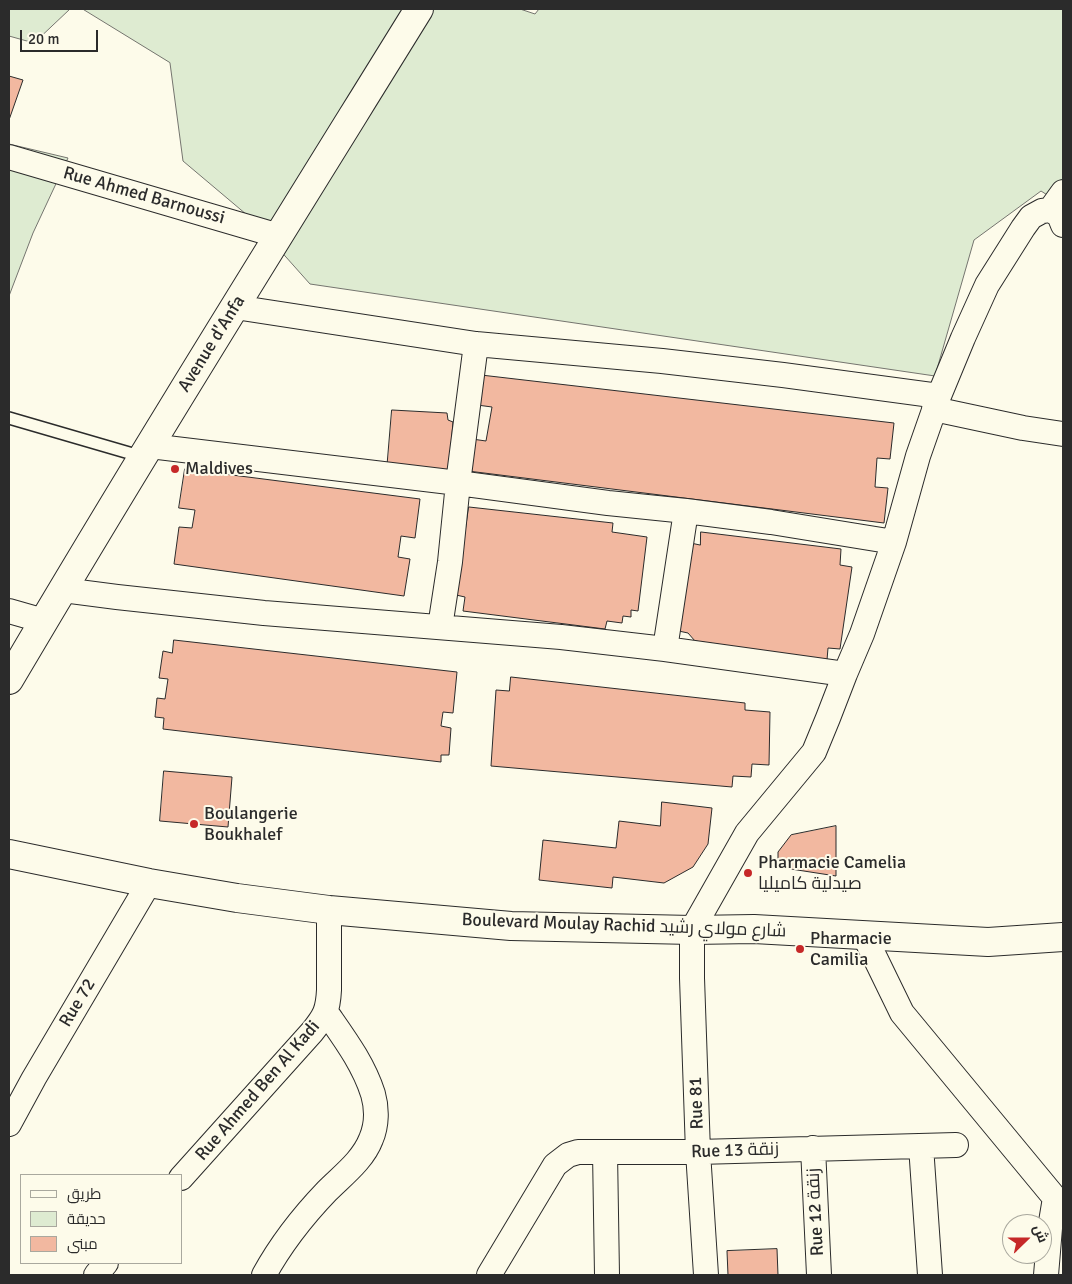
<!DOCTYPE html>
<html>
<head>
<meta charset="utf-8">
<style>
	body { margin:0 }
	#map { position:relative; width:1072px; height:1284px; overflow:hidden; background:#fdfbea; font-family:Signika,Cairo,sans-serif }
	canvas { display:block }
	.frame { position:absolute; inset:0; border:10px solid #2b2b2b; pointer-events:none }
	.legend { position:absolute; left:20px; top:1174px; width:162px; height:90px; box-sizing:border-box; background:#fdfbea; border:1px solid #a9a89e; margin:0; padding:6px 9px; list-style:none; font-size:15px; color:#2b2b2b }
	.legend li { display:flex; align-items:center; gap:10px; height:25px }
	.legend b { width:25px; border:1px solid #a9a89e }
	.north { position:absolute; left:1002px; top:1214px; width:50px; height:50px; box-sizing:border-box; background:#fdfbea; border:1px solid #a9a89e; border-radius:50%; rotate:68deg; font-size:14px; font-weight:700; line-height:20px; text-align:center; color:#2b2b2b }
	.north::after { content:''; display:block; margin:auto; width:18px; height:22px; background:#c62828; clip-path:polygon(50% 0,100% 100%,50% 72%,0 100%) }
	.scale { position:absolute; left:20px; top:30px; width:78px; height:22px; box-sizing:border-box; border:2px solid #2b2b2b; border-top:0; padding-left:6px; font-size:15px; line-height:18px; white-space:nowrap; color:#2b2b2b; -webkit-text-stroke:4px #fdfbea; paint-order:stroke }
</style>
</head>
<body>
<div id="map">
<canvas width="1072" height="1284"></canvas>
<div class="frame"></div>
<ul class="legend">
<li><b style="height:6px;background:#fdfbea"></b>طريق</li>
<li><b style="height:14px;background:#deebd1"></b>حديقة</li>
<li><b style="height:14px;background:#f2b8a0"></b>مبنى</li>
</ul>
<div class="north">ش</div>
<div class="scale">20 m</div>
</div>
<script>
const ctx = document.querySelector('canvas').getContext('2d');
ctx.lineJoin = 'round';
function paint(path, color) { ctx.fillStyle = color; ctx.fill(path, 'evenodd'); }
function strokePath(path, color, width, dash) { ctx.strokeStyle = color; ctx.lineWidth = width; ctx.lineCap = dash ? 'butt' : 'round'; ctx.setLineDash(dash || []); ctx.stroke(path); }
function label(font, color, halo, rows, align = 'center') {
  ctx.font = font + ' Signika,Cairo,sans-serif'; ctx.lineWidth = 4; ctx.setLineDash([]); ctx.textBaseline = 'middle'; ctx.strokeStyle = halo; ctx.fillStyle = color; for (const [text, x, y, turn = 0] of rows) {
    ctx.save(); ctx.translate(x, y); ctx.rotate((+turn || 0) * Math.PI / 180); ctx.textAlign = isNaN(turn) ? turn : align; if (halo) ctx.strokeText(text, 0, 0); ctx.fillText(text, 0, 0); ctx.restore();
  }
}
const green = new Path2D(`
	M9,9h61l-36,34 -25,-7z
	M83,9h437l15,5 4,-5h524v196l-22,-14 -67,49 -39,136 -625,-92 -57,-64 -70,-59 -13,-98z
	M9,144l59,14 -35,75 -24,63z`);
const building = new Path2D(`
	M9,76l14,4 -14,40z
	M481,375l413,48 -4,36 -13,-1 -2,29 13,1 -4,35 -416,-52 4,-32 14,2 6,-34 -15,-2z
	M392,410l55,3 1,7 5,2 -4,50 -62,-2z
	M185,469l235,30 -5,39 -14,-2 -3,21 12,2 -6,37 -230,-32 5,-37 13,1 3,-18 -16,-2z
	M469,507l144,16 -1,9 35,5 -9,74 -7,-1v7l-8,-1 -1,7 -15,-2 -2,8 -142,-18 2,-14 -9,-2z
	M701,532l140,17 -1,16 12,2 -12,82 -12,-1 -1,12 -132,-19 -7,-8 -14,-3 12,-88 14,3z
	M174,640l283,32 -4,41 -10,-1 -2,14 10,2 -2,27h-8v7l-278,-33 1,-11 -9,-1 2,-19 8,1 3,-20 -9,-1 4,-27 9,2z
	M511,677l234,26v7l25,2 -1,53 -17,-1 -1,13 -18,-1 -1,11 -241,-21 5,-76 13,1z
	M164,771l68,6 -4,50 -68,-6z
	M662,802l50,6 -4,36 -15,23 -29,16 -51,-6 -1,11 -73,-8 4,-40 73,8 3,-27 41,5z
	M836,826v50l-58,-9v-15l13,-17z
	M777,1249l1,26h-50l-1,-24z`);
const lane = new Path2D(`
	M9,418l134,39`);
const street = new Path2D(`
	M9,157l270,79
	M1050,210l13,-18
	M235,307l241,37 186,17 121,14 156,21
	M934,409l89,19 40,6
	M150,446l308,37 150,20 78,8 85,11 123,20
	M63,590l54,7 147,16 297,24 104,12 180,25
	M9,611l35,10
	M440,627l10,-65 8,-79 18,-139
	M665,649l21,-138
	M864,935l38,78 153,185 -5,30 -4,47
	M9,1124l25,-46 115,-195
	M921,1146l9,129
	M813,1148l6,127
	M605,1152l2,123
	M181,1178l131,-146c13,-16 16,-22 17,-42v-80
	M96,1275l10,-12
	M264,1275c17,-31 39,-59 63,-84 16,-16 36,-31 44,-52 6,-14 6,-31 2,-45 -10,-31 -29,-56 -47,-82
	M489,1275l66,-110 13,-10 10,-3h120l258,-7
	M706,1275l-8,-123 -6,-174v-48l55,-97 67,-81 14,-34 17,-44 17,-40 32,-92 24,-86 21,-60 24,-58 24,-53 36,-57 8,-11 11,-6 8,-1 9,5 4,10`);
const secondary = new Path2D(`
	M9,680c133,-226 272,-448 410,-671`);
const primary = new Path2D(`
	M9,854l140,29 88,15 92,12 182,16 181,4 62,-1 234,13 75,-5`);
const markers = [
	[175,469,5,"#c62828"],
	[194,824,5,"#c62828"],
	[748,873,5,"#c62828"],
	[800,949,5,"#c62828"]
];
const streetNames = [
	["Rue Ahmed Barnoussi",144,196,16],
	["Avenue d'Anfa",212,344,-58],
	["Boulevard Moulay Rachid شارع مولاي رشيد",624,926,2],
	["Rue 72",78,1003,-59],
	["Rue Ahmed Ben Al Kadi",258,1091,-49],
	["Rue 81",697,1103,-92],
	["Rue 13 زنقة",735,1151,-2],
	["Rue 12 زنقة",816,1212,-93]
];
const poiNames = [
	["Maldives",185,469],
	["Boulangerie",204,814],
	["Boukhalef",204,835],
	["Pharmacie Camelia",758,863],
	["صيدلية كاميليا",758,884],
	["Pharmacie",810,939],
	["Camilia",810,960]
];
paint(green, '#deebd1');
strokePath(green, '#74746e', 1);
paint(building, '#f2b8a0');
strokePath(building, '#2b2b2b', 1);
strokePath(lane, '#2b2b2b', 14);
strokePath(street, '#2b2b2b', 26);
strokePath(secondary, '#2b2b2b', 30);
strokePath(primary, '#2b2b2b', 30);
strokePath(lane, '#fdfbea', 11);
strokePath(street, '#fdfbea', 24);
strokePath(secondary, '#fdfbea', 28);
strokePath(primary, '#fdfbea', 28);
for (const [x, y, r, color] of markers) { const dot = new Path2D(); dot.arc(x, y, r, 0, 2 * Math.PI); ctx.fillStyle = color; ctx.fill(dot); strokePath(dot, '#fdfbea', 2); }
label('18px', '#2b2b2b', '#fdfbea', streetNames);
label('18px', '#2b2b2b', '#fdfbea', poiNames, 'left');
</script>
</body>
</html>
